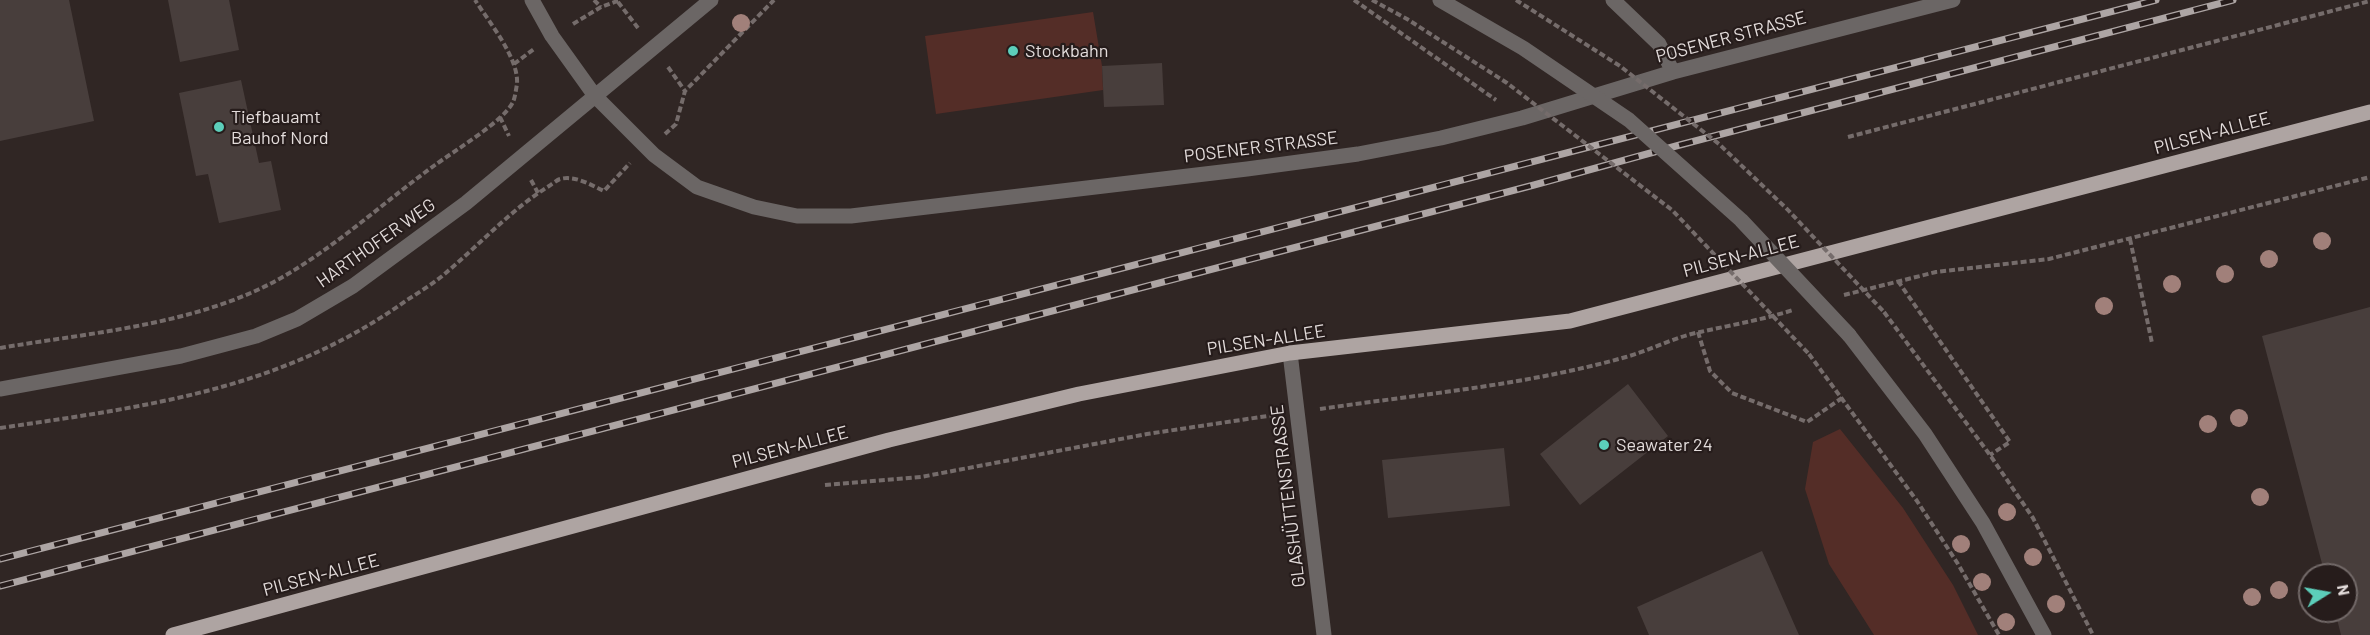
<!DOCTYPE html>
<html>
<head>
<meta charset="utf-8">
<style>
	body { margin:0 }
	#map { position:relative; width:2370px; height:635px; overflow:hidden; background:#302624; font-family:Barlow,sans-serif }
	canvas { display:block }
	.north { position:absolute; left:2298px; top:563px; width:60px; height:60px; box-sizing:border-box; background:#261c1b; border:2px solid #726968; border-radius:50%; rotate:79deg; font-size:16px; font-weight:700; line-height:24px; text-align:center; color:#e3dcdb }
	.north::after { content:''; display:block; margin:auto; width:21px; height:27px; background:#5cceba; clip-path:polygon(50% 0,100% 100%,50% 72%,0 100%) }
</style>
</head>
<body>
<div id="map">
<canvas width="2370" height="635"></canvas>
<div class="north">N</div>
</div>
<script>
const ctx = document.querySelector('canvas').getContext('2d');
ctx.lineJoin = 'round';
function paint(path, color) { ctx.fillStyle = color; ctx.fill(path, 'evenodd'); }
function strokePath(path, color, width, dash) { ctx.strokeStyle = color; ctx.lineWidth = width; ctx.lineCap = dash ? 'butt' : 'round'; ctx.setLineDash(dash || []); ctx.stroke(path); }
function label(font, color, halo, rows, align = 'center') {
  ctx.font = font + ' Barlow,sans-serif'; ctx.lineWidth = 4.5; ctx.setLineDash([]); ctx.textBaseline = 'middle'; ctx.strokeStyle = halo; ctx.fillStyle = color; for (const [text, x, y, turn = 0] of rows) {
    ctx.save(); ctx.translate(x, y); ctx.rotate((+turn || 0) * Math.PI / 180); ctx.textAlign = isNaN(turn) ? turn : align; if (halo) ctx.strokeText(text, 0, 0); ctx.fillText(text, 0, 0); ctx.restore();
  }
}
const green = new Path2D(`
	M1093,12l9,54 1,24 -167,24 -11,-78z
	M1840,429l63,79 50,77 25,50h-104l-45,-71 -24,-75 8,-47z`);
const building = new Path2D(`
	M0,0h69l25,121 -94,20z
	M168,0h61l10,50 -59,12z
	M1162,63l2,42 -60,2 -2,-41z
	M241,80l18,83 12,-2 10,49 -62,13 -11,-49 -12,2 -17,-83z
	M2370,307v328h-29l-6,-24h11v-36h-21l-63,-239z
	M1628,384l40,52 -88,69 -40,-51z
	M1504,448l6,58 -122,12 -6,-58z
	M1762,551l37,84h-150l-12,-28z`);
const path = new Path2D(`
	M594,0l7,7
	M1354,0l142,100
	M618,2l20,26
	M573,24l28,-17 19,-7
	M514,64l20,-15
	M668,67l17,24
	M500,117l9,19
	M665,134l11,-10 9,-33 89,-91
	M1848,137l522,-136
	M531,180l7,13
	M2130,239l22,104
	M1898,281l112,161 -20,13
	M1844,295l92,-23 113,-13 321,-82
	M1884,312l106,143 43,63 60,117
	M1698,332l12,39 22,22 75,29 35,-24
	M0,348c94,-16 197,-23 281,-70 56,-32 103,-76 154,-113 19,-14 69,-44 78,-63 2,-4 3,-13 4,-18 2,-26 -28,-62 -42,-84
	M1809,354l108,147 41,63 41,71
	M1320,409c102,-15 207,-24 306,-52 25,-7 49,-20 74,-25 31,-7 62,-12 93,-22
	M0,428c149,-22 281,-38 407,-128 14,-9 29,-18 41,-29 33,-28 64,-62 101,-85 3,-2 8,-6 11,-7 15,-4 31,6 44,12l26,-28
	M825,485l96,-8 226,-43 127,-19`);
const minor = new Path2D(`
	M532,0l20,36 43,60 59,59 43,32 57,20 43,9h54l396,-47 111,-15 83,-16 81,-20 151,-46 280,-72
	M1613,0l46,44 14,28
	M1849,335l76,99 58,89 61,112
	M1290,353l34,282
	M0,389l181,-33 75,-20 41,-17 56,-33 113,-83 245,-203`);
const major = new Path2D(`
	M173,635l716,-195 190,-46 211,-41 280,-32 800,-209`);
const rail = new Path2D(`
	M0,559l2156,-559
	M0,586l1534,-401 142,-39 557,-146`);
const pathBridge = new Path2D(`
	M1372,0l35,19 100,64 165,127 137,144
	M1516,0l104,66 99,78 68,65 97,103`);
const minorBridge = new Path2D(`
	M1440,0l83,48 106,72 112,100 108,115`);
const trees = [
	[741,23],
	[2322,241],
	[2269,259],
	[2225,274],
	[2172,284],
	[2104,306],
	[2239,418],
	[2208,424],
	[2260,497],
	[2007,512],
	[1961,544],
	[2033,557],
	[1982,582],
	[2279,590],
	[2252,597],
	[2056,604],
	[2006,622]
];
const markers = [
	[1013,51,6,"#5cceba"],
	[219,127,6,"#5cceba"],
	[1604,445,6,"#5cceba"]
];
const streetNames = [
	["POSENER STRASSE",1731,37,-15],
	["PILSEN-ALLEE",2212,133,-15],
	["POSENER STRASSE",1261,147,-7],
	["HARTHOFER WEG",376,243,-35],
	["PILSEN-ALLEE",1741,256,-15],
	["PILSEN-ALLEE",1266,340,-9],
	["PILSEN-ALLEE",790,447,-15],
	["GLASHÜTTENSTRASSE",1288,496,-97],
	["PILSEN-ALLEE",321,575,-15]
];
const poiNames = [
	["Stockbahn",1025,51],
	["Tiefbauamt",231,117],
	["Bauhof Nord",231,138],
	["Seawater 24",1616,445]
];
paint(green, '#542d27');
paint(building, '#483e3c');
strokePath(path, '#756c6b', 4, [6, 3]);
strokePath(minor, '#6b6665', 15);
strokePath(major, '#aea4a2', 15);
strokePath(rail, '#ada5a4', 7);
strokePath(rail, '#261c1b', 4.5, [14]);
strokePath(pathBridge, '#756c6b', 4, [6, 3]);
strokePath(minorBridge, '#6b6665', 15);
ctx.fillStyle = '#a1807a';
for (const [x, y] of trees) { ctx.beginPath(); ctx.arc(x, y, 9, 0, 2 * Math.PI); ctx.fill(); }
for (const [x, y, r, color] of markers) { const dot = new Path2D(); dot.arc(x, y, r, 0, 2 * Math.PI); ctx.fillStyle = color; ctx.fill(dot); strokePath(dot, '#261c1b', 2); }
label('18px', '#e3dcdb', '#261c1b', streetNames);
label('18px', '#e3dcdb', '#261c1b', poiNames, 'left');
</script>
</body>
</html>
